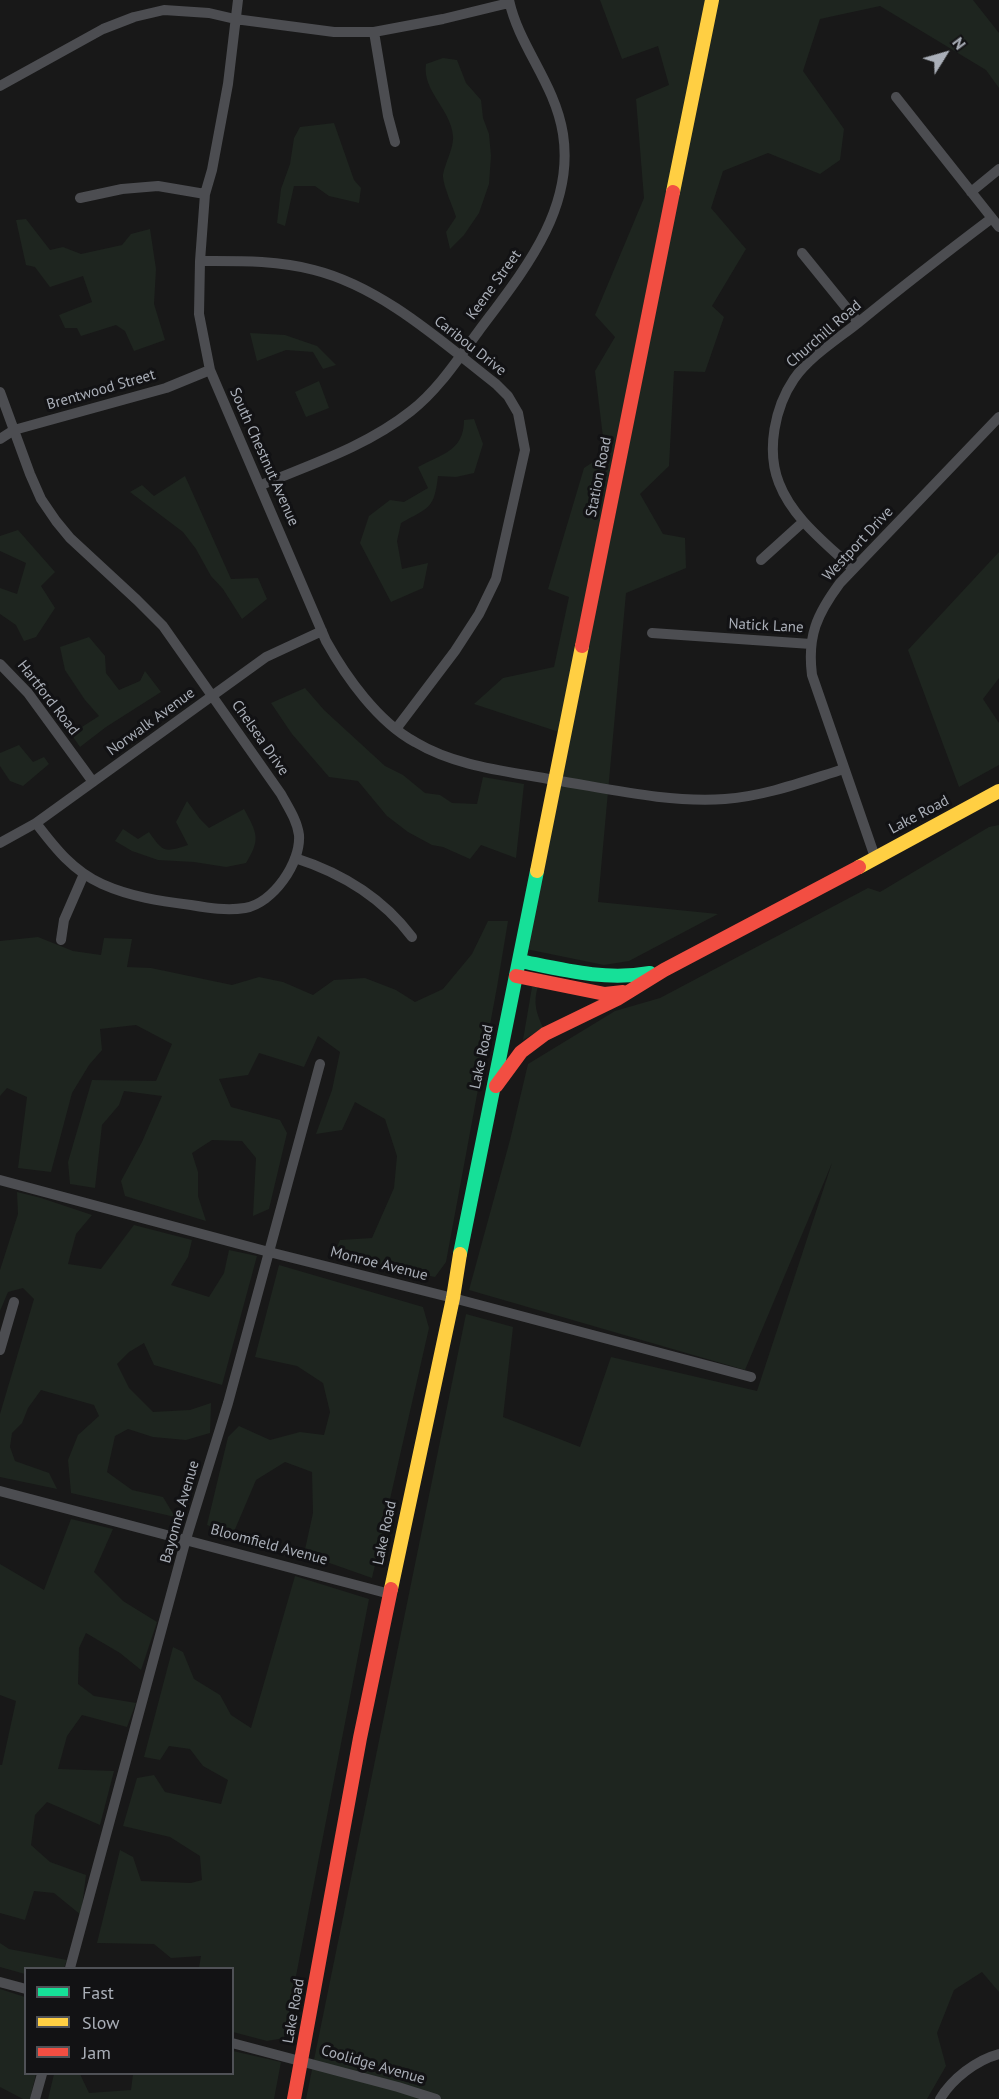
<!DOCTYPE html>
<html>
<head>
<meta charset="utf-8">
<style>
	body { margin:0 }
	#map { position:relative; width:999px; height:2099px; overflow:hidden; background:#181818; font-family:"PT Sans",sans-serif }
	canvas { display:block }
	.legend { position:absolute; left:24px; top:1967px; width:210px; height:108px; box-sizing:border-box; background:#121214; border:2px solid #4f5156; margin:0; padding:8px 10px; list-style:none; font-size:18px; color:#aaafb8 }
	.legend li { display:flex; align-items:center; gap:12px; height:30px }
	.legend b { width:30px; border:2px solid #4f5156 }
	.north { position:absolute; left:915px; top:24px; width:60px; height:60px; -webkit-text-stroke:4px #121214; paint-order:stroke; rotate:53deg; font-size:16px; font-weight:700; line-height:24px; text-align:center; color:#aaafb8 }
	.north::after { content:''; display:block; margin:auto; width:21px; height:27px; background:#aaafb8; clip-path:polygon(50% 0,100% 100%,50% 72%,0 100%) }
</style>
</head>
<body>
<div id="map">
<canvas width="999" height="2099"></canvas>
<ul class="legend">
<li><b style="height:8px;background:#16e098"></b>Fast</li>
<li><b style="height:8px;background:#ffcf43"></b>Slow</li>
<li><b style="height:8px;background:#f24e42"></b>Jam</li>
</ul>
<div class="north">N</div>
</div>
<script>
const ctx = document.querySelector('canvas').getContext('2d');
ctx.lineJoin = 'round';
function paint(path, color) { ctx.fillStyle = color; ctx.fill(path, 'evenodd'); }
function strokePath(path, color, width, dash) { ctx.strokeStyle = color; ctx.lineWidth = width; ctx.lineCap = dash ? 'butt' : 'round'; ctx.setLineDash(dash || []); ctx.stroke(path); }
function label(font, color, halo, rows, align = 'center') {
  ctx.font = font + ' "PT Sans",sans-serif'; ctx.lineWidth = 6; ctx.setLineDash([]); ctx.textBaseline = 'middle'; ctx.strokeStyle = halo; ctx.fillStyle = color; for (const [text, x, y, turn = 0] of rows) {
    ctx.save(); ctx.translate(x, y); ctx.rotate((+turn || 0) * Math.PI / 180); ctx.textAlign = isNaN(turn) ? turn : align; if (halo) ctx.strokeText(text, 0, 0); ctx.fillText(text, 0, 0); ctx.restore();
  }
}
const green = new Path2D(`
	M600,0h373l26,33v55l-13,-18 -106,-64 -60,13 -17,52 41,58 -4,31 -20,14 -52,-21 -45,18 -12,37 35,41 -34,57 12,11 -19,55 -31,-1 -5,95 -29,28 23,40 22,4 1,30 -60,25 -28,309 120,12 -89,47 -25,4 -83,-17 41,-215 -88,-29 29,-26 51,-11 15,-70 -21,-8 36,-121 21,-14 -10,-83 20,-34 -20,-22 49,-117 -8,-99 33,-14 -11,-39 -36,13z
	M443,58l14,2 9,23 15,17 2,18 6,16 2,22 -2,28 -10,29 -15,22 -14,14 -4,-17 10,-15c-3,-10 -12,-29 -13,-40 0,-10 11,-28 10,-41 -2,-27 -31,-45 -27,-72z
	M334,123l20,57 7,8 -2,15 -30,-7 -14,-10h-21l-9,40 -8,-3 4,-34 9,-25 4,-26 6,-11z
	M26,219l24,31 13,-3 18,7 41,-9 9,-11 19,-5 6,40 -2,35 11,36 -31,11 -9,-20 -9,-6 -35,11 -4,-8h-12l-6,-13 33,-13 -9,-26 -33,11 -15,-20 -9,-2 -10,-45z
	M250,333l35,2 32,11 19,19 -13,4 -10,-17 -27,-2 -29,11z
	M319,381l10,27 -23,9 -11,-25z
	M474,419l9,25 -9,29 -18,4 -18,-1c-4,34 -9,31 -37,47l-4,18 5,28 26,-6 -5,25 -32,14 -31,-59 9,-27 21,-16 14,2 24,-14 -10,-21c24,-13 46,-16 46,-47z
	M185,476l46,103 27,-1 9,21 -25,20 -19,-30 -12,-13 -15,-27 -13,-17 -53,-40 12,-7 12,11z
	M18,530l37,42 -14,14 14,22 -19,29 -12,4 -8,-16 -16,-11v-26l17,6 9,-31 -26,-12v-15z
	M999,552v126l-16,21 16,24v42l-40,22 -51,-137z
	M89,637l16,19 1,17 13,17 21,-9 5,-10 16,21 -55,35 -26,20 -9,-13 28,-18 -14,-16 -20,-30 -5,-23z
	M305,688l19,22 61,56 18,9 22,18 15,2 12,8 25,1 6,-27 41,7 -8,74 -35,-13 -11,14 -27,-12 -11,-2 -24,-13 -21,-16 -29,-35 -29,-4 -37,-43 -21,-31z
	M19,745l14,17 11,-5 5,7 -26,22 -13,-5 -10,-15v-13z
	M187,801l13,18 9,9 35,-19c13,24 17,30 2,54l-20,4 -32,-5 -36,-2 -26,-9 -17,-10 8,-12 15,10 11,-7c14,20 15,21 39,13l-12,-23z
	M999,825v1167l-17,-20 -28,18 -17,43 9,33 -19,33h-621l160,-785 47,13 -10,90 77,30 31,-90 146,34 75,-228 -87,207 -276,-80 41,-150 18,-76 87,-53 45,-13 208,-110 12,4 109,-65z
	M488,921h20l-11,66 -51,275 -11,15 -102,-21 7,-16 32,-2 22,-50 3,-32 -12,-37 -30,-17 -13,28 -26,4 16,-44 8,-38 -22,-16 -14,31 -45,-14 -11,22 -29,4 12,28 49,13 7,13 -18,76 -16,7 3,-58 -14,-17 -30,-1 -20,13 6,19v24l8,25 -81,-25 -4,-15 21,-39 20,-46 -38,-5 -5,14 -17,20 -7,63 -25,-4 -2,-22 24,-82 64,1 16,-37 -36,-19 -36,4 2,21 -13,15 -17,28 -21,79 -33,-4 9,-71 -20,-9 -7,8v-155l38,-4 35,14 28,4 3,-17 28,1 -5,28 24,1 81,17 27,-8 24,5 30,13 21,-15 31,-2 31,12 19,12 28,-13 29,-35z
	M538,986c-5,17 -2,26 5,42l-20,12 9,-53z
	M17,1192l24,6 51,17 -16,19 -8,30 33,5 33,-44 58,15 -4,17 -17,28 38,12 15,-24 5,-23 28,6 -35,129 -68,-20 -10,-22 -15,9 -12,12 12,24 24,24 37,-2 21,-7 -1,30 -24,7 -33,-3 -25,-8 -13,7 -8,36 25,18 31,7 12,20 -104,-24 -3,-33 10,-25 21,-19 -5,-11 -53,-15 -13,18 -6,15 -10,10 -2,14 5,14 34,12 8,16 -57,-12v-63l34,-115 -11,-11 -15,4 -8,19v-41l18,-56z
	M279,1265l144,42 6,21 -57,250 -68,-24 9,-41 -1,-41 -27,-10 -29,18 -23,54 -26,-9 21,-88 11,-11 31,14 30,-8 24,3 6,-23 -7,-29 -26,-17 -42,-9z
	M71,1519l42,10 -19,43 29,29 34,21 -16,48 -21,-17 -34,-20 -7,15 -1,36 16,12 42,7 -9,24 -45,-12 -15,21 -9,33 56,2 -14,54 -53,-23 -12,13 -4,30 19,17 36,13 -5,40 -27,-22 -20,-2 -9,29 -25,-7v-148h2l14,-64 -16,-6v-131l44,26z
	M295,1576l74,23 -85,439 -17,3 -34,-9 -1,-64h-33l2,-12 -30,2 -17,-14 -57,-1 23,-93 13,7 8,24 50,2 11,-3 -2,-24 -30,-19 -47,-11 14,-48 17,-3 11,17 56,12 7,-24 -25,-14 -13,-17 -21,-3 -9,14 -16,-3 29,-110 10,5 11,27 26,16 11,20 20,13z
	M0,1943l9,6 58,11 -3,8h-38l-1,6 -25,-7z
	M0,1989l25,8 1,77h10l-6,25h-7l-23,-12z
	M233,2051l48,11 -7,37h-226l6,-25h26l9,19 42,-3 2,-16h99z`);
const street = new Path2D(`
	M238,0l-10,84 -16,86 -7,24 -5,67 -1,53 11,56 116,271c20,36 52,81 89,101 42,25 92,29 139,38 56,9 115,23 171,19 41,-3 80,-18 119,-30
	M374,32l14,84 7,26
	M0,86l103,-57 31,-12 30,-7 45,3 26,6 99,13h40l69,-13 66,-16
	M896,97l103,130
	M971,192l28,-23
	M80,198l42,-9 36,-3 47,8
	M802,253l56,69
	M200,261c37,0 77,-1 114,9 68,17 128,72 182,114l12,12 10,17 7,37 -29,129 -17,35 -24,37 -59,78
	M0,392l30,82 11,25 15,22 14,17 67,62 26,26 118,168c7,13 16,26 18,41 2,28 -26,68 -54,73 -18,3 -36,0 -54,-3 -31,-4 -60,-8 -89,-21 -29,-13 -47,-36 -66,-61
	M0,439l14,-9 152,-42 44,-18
	M261,485c51,-21 106,-39 150,-74 27,-21 47,-52 67,-79 43,-58 97,-121 85,-198 -8,-51 -44,-87 -54,-134
	M761,560l42,-38
	M853,569c-27,-26 -60,-50 -74,-86 -13,-33 -4,-76 15,-104 16,-23 44,-40 65,-57 44,-36 88,-70 133,-104
	M652,633l159,11
	M0,664l28,29 65,89
	M0,843l36,-20 230,-166 56,-26
	M875,857l-63,-182c-5,-39 5,-61 28,-92l159,-166
	M295,858c47,15 87,39 117,79
	M61,940l3,-20 20,-46
	M0,1180l269,72 184,46 298,79
	M0,1350l14,-48
	M0,1491l390,103
	M70,1968l116,-429 42,-136 92,-339
	M0,1982l26,7
	M232,2043l166,44 38,12
	M35,2099l7,-25
	M940,2099c12,-20 36,-39 59,-45`);
const fast = new Path2D(`
	M520,961c44,9 85,20 130,12
	M460,1254l77,-383`);
const slow = new Path2D(`
	M673,192l39,-192
	M859,867l140,-76
	M537,871l45,-225
	M391,1589l62,-291 7,-44`);
const jam = new Path2D(`
	M582,646l91,-454
	M516,976l89,18 18,-2
	M496,1086l25,-34 24,-18 72,-35 47,-29 195,-103
	M294,2099l66,-361 31,-149`);
const streetNames = [
	["Keene Street",494,285,-54],
	["Churchill Road",824,334,-41],
	["Caribou Drive",470,346,38],
	["Brentwood Street",101,390,-16],
	["South Chestnut Avenue",264,457,66],
	["Station Road",599,477,-79],
	["Westport Drive",858,544,-47],
	["Natick Lane",766,626,3],
	["Hartford Road",48,698,52],
	["Norwalk Avenue",151,722,-36],
	["Chelsea Drive",260,738,55],
	["Lake Road",919,815,-28],
	["Lake Road",482,1057,-78],
	["Monroe Avenue",379,1264,14],
	["Bayonne Avenue",180,1512,-74],
	["Lake Road",385,1533,-78],
	["Bloomfield Avenue",269,1545,15],
	["Lake Road",294,2011,-80],
	["Coolidge Avenue",373,2065,16]
];
paint(green, '#1e251f');
strokePath(street, '#4c4d51', 10);
strokePath(fast, '#16e098', 14);
strokePath(slow, '#ffcf43', 14);
strokePath(jam, '#f24e42', 14);
label('15px', '#aaafb8', '#121214', streetNames);
</script>
</body>
</html>
